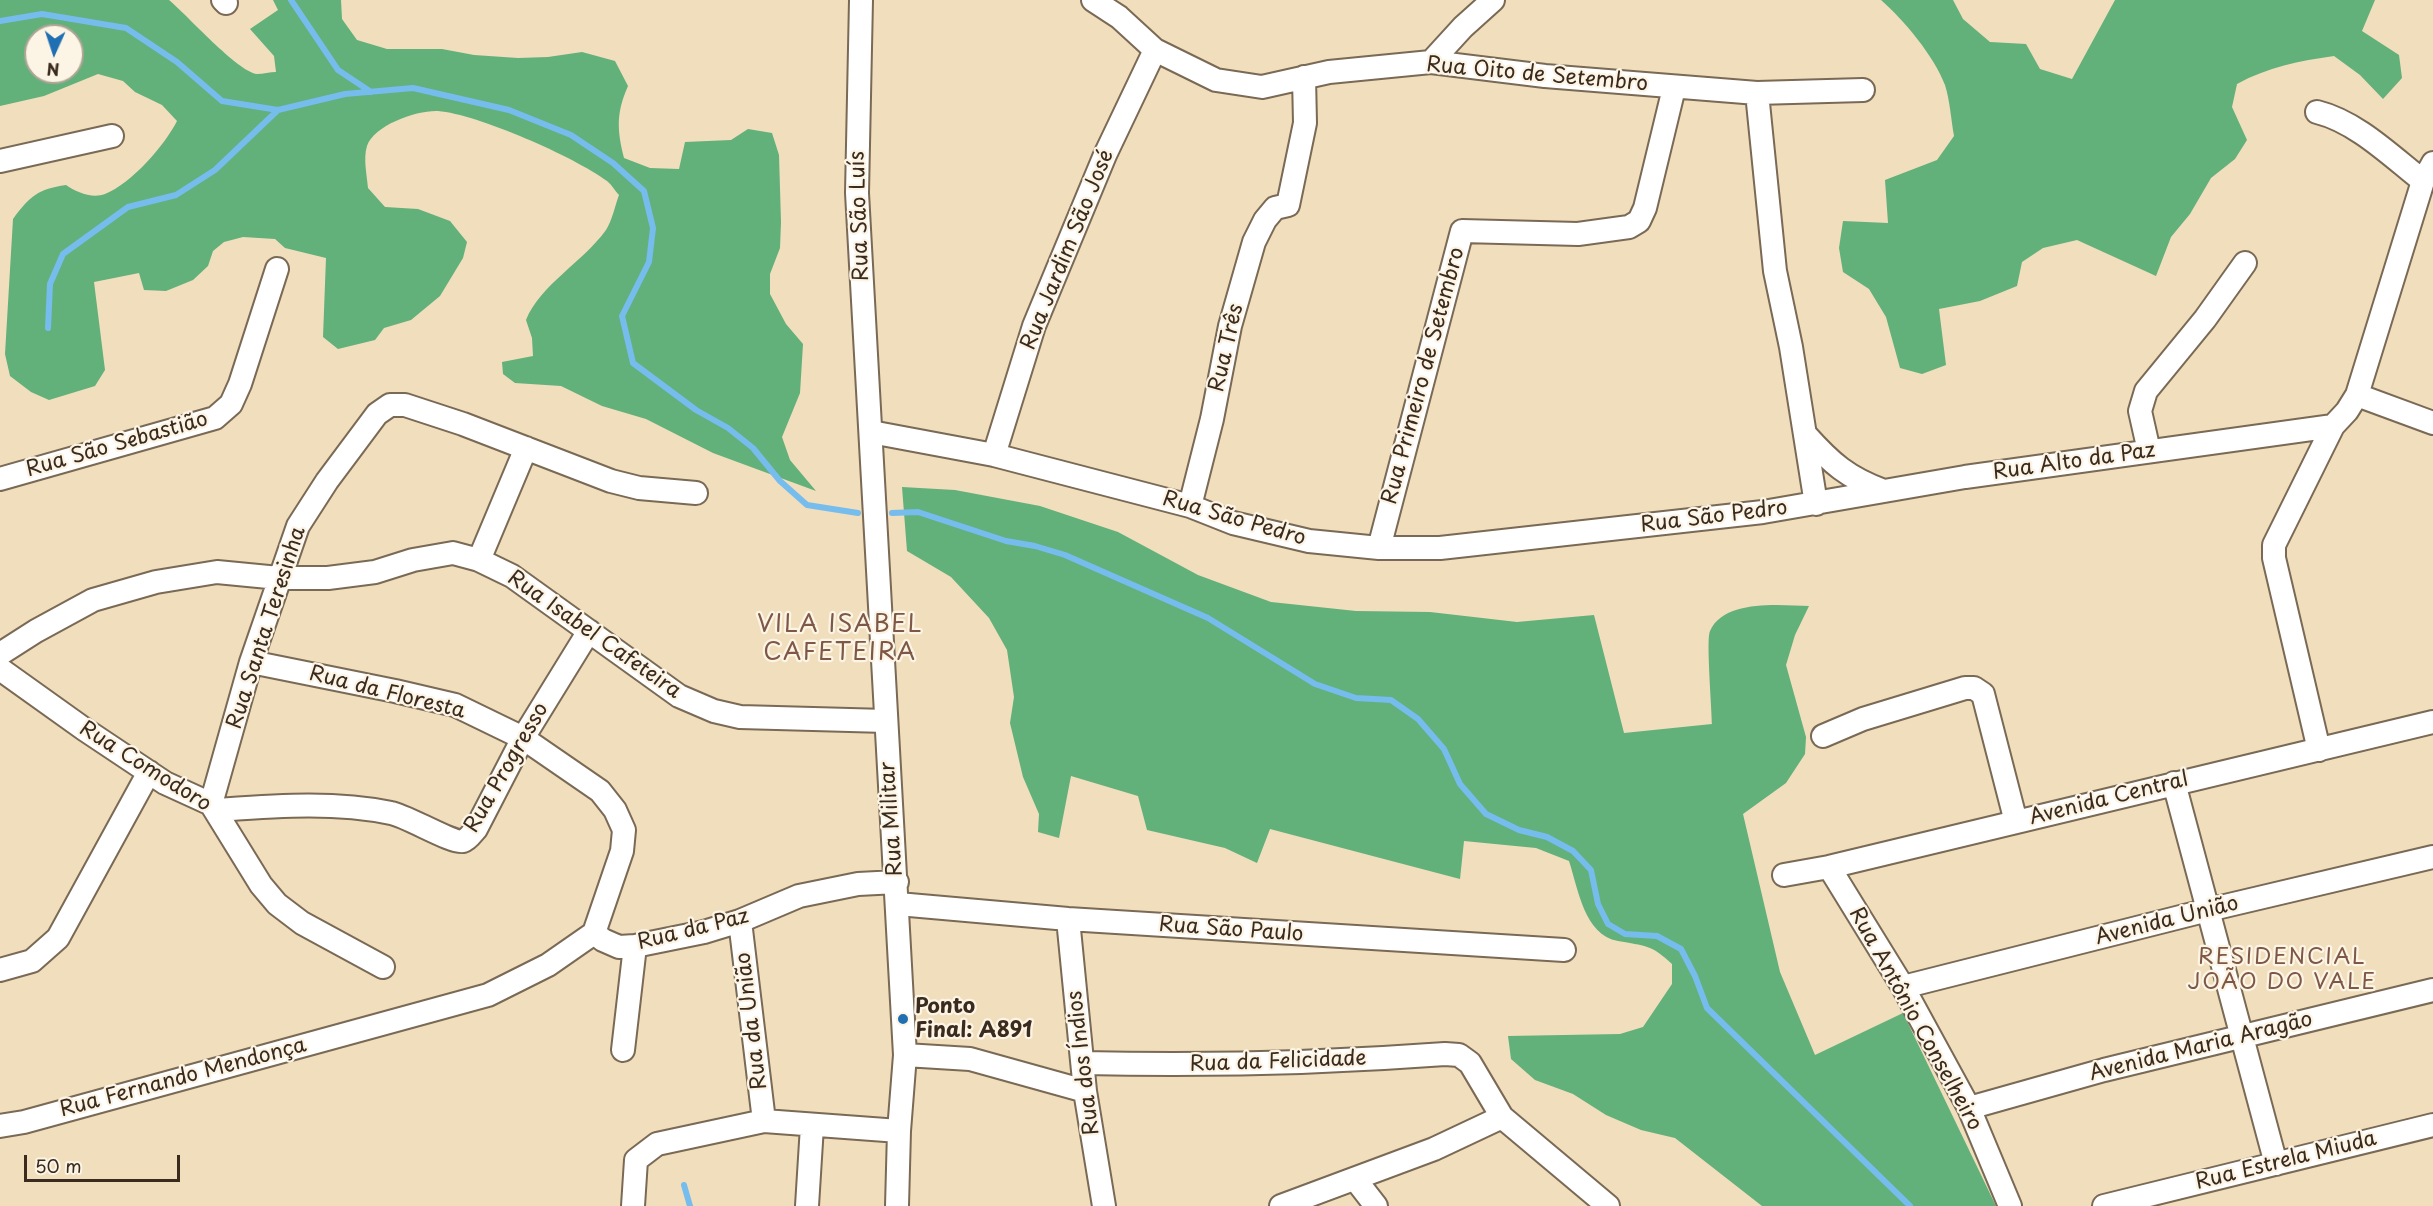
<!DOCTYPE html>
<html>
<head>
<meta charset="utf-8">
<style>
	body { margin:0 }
	#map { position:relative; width:2433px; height:1206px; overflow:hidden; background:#f0debc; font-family:"Playpen Sans",sans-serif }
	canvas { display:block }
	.north { position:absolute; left:24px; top:24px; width:60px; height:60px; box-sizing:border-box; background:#fcf5e5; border:2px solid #afa495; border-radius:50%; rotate:183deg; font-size:16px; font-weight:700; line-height:24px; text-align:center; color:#3b2a1e }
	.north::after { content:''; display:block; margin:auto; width:21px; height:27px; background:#1f6fb2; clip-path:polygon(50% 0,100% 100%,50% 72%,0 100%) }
	.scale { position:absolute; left:24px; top:1155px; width:156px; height:27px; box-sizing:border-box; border:3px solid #3b2a1e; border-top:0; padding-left:8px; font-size:18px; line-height:21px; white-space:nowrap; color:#3b2a1e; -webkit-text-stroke:4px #fcf5e5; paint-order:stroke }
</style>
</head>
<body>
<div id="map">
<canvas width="2433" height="1206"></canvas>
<div class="north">N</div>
<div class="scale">50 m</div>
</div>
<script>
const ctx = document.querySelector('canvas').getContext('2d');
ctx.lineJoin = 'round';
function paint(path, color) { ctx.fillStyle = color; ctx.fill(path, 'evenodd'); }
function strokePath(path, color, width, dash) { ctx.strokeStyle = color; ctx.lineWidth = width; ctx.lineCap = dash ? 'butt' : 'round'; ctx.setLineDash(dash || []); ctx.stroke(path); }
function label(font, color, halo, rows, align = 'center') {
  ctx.font = font + ' "Playpen Sans",sans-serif'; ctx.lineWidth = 4.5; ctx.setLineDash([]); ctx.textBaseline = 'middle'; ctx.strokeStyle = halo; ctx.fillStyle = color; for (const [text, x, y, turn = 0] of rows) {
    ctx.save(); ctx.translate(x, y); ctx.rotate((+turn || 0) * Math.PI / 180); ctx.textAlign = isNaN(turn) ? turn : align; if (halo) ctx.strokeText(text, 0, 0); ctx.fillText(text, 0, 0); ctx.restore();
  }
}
const forest = new Path2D(`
	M0,0h169c18,15 69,72 88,74 6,0 13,-2 19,-2l-2,-16 -24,-27 28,-19 -5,-10h68l1,19 15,21 30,9h55l32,6 44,3 30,-1 34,-5 33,9 13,25c-12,27 -11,44 -4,72l26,10 29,1 6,-27 46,-2 17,-11 24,4 7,22 2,67 -1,26 -10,26v20l16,30 17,20 -3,49 -18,44 8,23 26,31 -103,-38 -67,-34 -44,-13 -41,-20 -46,-3 -12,-9 -1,-12 31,-6 -1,-18 -6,-18c14,-35 57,-58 80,-90 6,-9 9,-24 13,-35 -4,-4 -7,-10 -12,-14 -32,-24 -130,-67 -169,-70 -21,-1 -64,14 -71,35 -4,12 0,30 1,42l17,19 33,2 32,12 17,21 -4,16 -23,38 -29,24 -27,8 -9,12 -37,9 -15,-12 3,-79 -41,-10 -10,-9 -32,-2 -19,5 -11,9 -5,15 -15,14 -27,11 -22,-1 -5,-17 -45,9 11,88 -10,16 -46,14 -18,-8 -21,-16 -5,-22 8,-135c17,-23 25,-30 53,-34 10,7 26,14 39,9 26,-10 60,-49 72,-73l-15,-16 -27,-13 -12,-11 -25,-7 -54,22 -44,10zM36,36h36v36h-36z
	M1881,0h72l10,19 27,23 36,2 14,25 32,10 43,-79h260l-13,31 37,24 3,23 -19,21 -23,-24 -26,-19c-35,5 -66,11 -97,28l-5,23 15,33 -12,19 -24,19 -21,36 -19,23 -15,39 -79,-36 -34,8 -21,14 -5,24 -37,15 -41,8 7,56 -24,9 -22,-6 -14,-51 -17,-28 -26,-17 -4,-24 4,-27 45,2 -3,-43 52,-20 17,-24c-3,-17 -4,-35 -9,-51 -11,-29 -41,-65 -64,-85z
	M902,487l53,3 85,16 78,26 80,43 73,27 85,9 74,1 87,10 77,-7 30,118 88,-9c0,-15 -6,-85 -2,-93 14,-32 70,-26 99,-25l-14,29 -9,30 20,72 -1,17 -19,29 -43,31 37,158 35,83 88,-42 93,193h-234l-87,-68 -34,-8 -35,-15 -33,-21 -38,-14 -24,-21 -3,-23 112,-2 23,-7 29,-43v-20c-21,-20 -27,-18 -54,-23 -34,-6 -40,-53 -49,-80l-33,-13 -72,-7 -4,38 -190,-50 -13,34 -32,-15 -78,-18 -9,-34 -67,-20 -12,62 -21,-6 1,-18 -16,-37 -13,-54 4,-26 -7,-47 -18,-32 -38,-41 -44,-26z`);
const stream = new Path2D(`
	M291,0l47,70 33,22
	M0,21l42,-7 84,14 51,34 45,39 56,9 67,-16 68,-6 96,22 62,25 42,28 31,28 9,37 -4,34 -27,54 11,47 63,47 32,18 25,20 27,33 27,24 51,8
	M48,328l2,-44 13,-30 65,-47 48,-12 39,-25 63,-60
	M892,513l26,-1 88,29 29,5 30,9 143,63 107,66 41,14 35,2 27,19 26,30 16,35 26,30 33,16 28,7 26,14 18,19 7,34 10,20 17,10 32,2 24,13 14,27 12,32 203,198
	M684,1185l6,21`);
const minor = new Path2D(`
	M223,0l3,3
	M861,0l-4,193 48,862 -6,76 -2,75
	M1093,0l26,17 36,33 61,30 46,7 67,-15 102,-10 114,14 212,17 106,-3
	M1431,62l32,-35 30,-27
	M1757,93l18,178 16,76 25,157
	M2317,112c40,10 74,44 106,69
	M0,161l112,-25
	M2357,395l76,28
	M871,432l123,23 196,51 43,17 76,18 70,7h61l323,-36 202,-35 368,-51
	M1806,435c25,28 42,43 78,56
	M2149,451l-9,-40 6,-20 59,-72 40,-56
	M994,455l40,-129 71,-171 50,-105
	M0,479l215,-61 16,-14 9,-20 37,-115
	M1190,506l22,-87 18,-93 24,-84 11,-22 10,-12 13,-3 17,-82 -1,-46
	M1379,548l83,-317 116,3 51,-7 10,-6 6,-13 29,-120
	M479,560l47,-112
	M0,654l36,-23 57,-31 63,-18 61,-10 62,6h49l47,-6 38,-12 40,-7 26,7 33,16 167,120 35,15 26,6 146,4
	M251,662l144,29 60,14 68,33 77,53 15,19 9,20 -2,21 -28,82
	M0,669l84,60 81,54 46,21 50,81 16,19 25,19 81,44
	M1823,736l40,-17 102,-31h9l9,6 33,128
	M2319,750l-45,-192v-13l59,-119 14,-15 10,-16 66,-214 10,-18
	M2174,783l102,381
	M211,804l40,-142 47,-136 29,-45 50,-67 13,-9h15l58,19 148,57 28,7 57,5
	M216,810c58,-4 118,-9 175,3 16,3 62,31 72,28 6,-2 9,-8 13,-12l47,-91 66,-107
	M1829,867l74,120 66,121 41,98
	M1784,875l45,-8 604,-145
	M898,904l170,15 496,31
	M1068,919l17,172 19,115
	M740,921l24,200
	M0,970l32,-9 26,-23 91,-166
	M1903,987l305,-77 225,-53
	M623,1050l12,-104
	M905,1055l65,4 115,32
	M1083,1063c121,3 241,0 362,-9l14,1 11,8 32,54 106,89
	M1969,1108l135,-38 329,-80
	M0,1126l24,-4 464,-127 60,-30 46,-32 9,7 16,7 16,-1 69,-14 36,-11 59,-25 59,-12 39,-2
	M1355,1179l21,27
	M633,1206l3,-46 21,-16 107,-23 135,10
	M807,1206l5,-80
	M1281,1206l153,-57 68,-32
	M2104,1206l329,-81`);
const markers = [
	[903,1019,6,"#1f6fb2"]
];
const streetNames = [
	["Rua Oito de Setembro",1537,75,5],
	["Rua São Luís",860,216,-92],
	["Rua Jardim São José",1068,250,-68],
	["Rua Três",1227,348,-77],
	["Rua Primeiro de Setembro",1424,376,-75],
	["Rua São Sebastião",117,445,-16],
	["Rua Alto da Paz",2074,462,-8],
	["Rua São Pedro",1714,517,-7],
	["Rua São Pedro",1234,519,16],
	["Rua Santa Teresinha",267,628,-72],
	["Rua Isabel Cafeteira",594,635,35],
	["Rua da Floresta",387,693,14],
	["Rua Comodoro",145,767,32],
	["Rua Progresso",507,768,-60],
	["Avenida Central",2109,799,-14],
	["Rua Militar",892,819,-94],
	["Avenida União",2167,921,-14],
	["Rua da Paz",693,930,-14],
	["Rua São Paulo",1231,930,4],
	["Rua Antônio Conselheiro",1915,1019,61],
	["Rua da União",752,1021,-97],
	["Avenida Maria Aragão",2201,1047,-14],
	["Rua da Felicidade",1278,1062,-2],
	["Rua dos Índios",1084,1063,-97],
	["Rua Fernando Mendonça",183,1078,-15],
	["Rua Estrela Miuda",2286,1161,-14]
];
const poiNames = [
	["Ponto",915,1007],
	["Final: A891",915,1031]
];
const neighbourhoodNames = [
	["RESIDENCIAL",2282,958],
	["JOÃO DO VALE",2282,983]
];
const quarterNames = [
	["VILA ISABEL",840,625],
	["CAFETEIRA",840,653]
];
paint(forest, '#62b07a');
strokePath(stream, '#76bced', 6);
strokePath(minor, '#7a6955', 26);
strokePath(minor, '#fff', 22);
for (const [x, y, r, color] of markers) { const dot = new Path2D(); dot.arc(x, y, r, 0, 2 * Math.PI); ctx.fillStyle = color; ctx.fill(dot); strokePath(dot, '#fcf5e5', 2); }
label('21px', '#3b2a1e', '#fcf5e5', streetNames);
label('bold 21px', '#3b2a1e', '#fcf5e5', poiNames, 'left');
ctx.letterSpacing = '1.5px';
label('22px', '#7e5746', '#fcf5e5', neighbourhoodNames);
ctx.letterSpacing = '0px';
ctx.letterSpacing = '1.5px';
label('24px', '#7e5746', '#fcf5e5', quarterNames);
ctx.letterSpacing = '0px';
</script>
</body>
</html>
